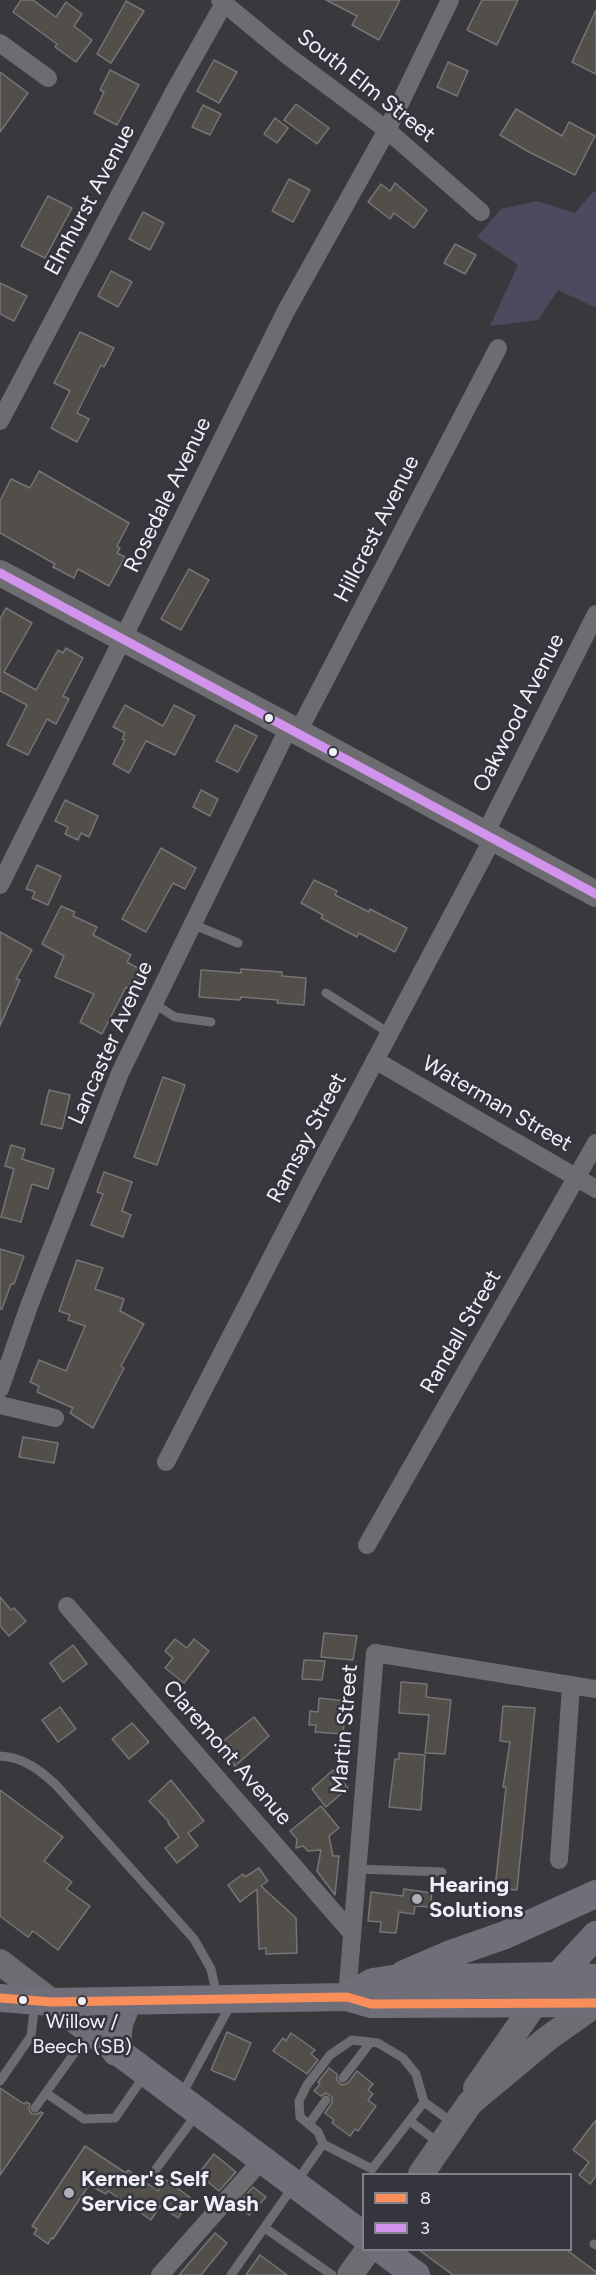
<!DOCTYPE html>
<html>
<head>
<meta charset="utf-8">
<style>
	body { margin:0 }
	#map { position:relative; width:596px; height:2275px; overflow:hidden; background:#38383d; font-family:Figtree,sans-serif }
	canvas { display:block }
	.legend { position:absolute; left:362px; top:2173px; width:210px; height:78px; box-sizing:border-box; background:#353540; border:2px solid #808089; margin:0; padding:8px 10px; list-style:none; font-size:18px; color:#f0f0f7 }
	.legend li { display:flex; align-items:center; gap:12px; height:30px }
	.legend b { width:30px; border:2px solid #808089 }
</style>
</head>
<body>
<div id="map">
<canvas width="596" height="2275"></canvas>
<ul class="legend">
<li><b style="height:8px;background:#fa8e5a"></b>8</li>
<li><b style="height:8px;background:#d193ec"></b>3</li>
</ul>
</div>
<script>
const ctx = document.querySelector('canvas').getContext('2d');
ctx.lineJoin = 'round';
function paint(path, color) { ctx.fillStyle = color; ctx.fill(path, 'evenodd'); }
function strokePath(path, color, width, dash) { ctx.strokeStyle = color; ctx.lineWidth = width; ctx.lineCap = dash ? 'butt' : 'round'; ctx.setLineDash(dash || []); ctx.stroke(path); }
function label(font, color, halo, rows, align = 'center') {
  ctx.font = font + ' Figtree,sans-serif'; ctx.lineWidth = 5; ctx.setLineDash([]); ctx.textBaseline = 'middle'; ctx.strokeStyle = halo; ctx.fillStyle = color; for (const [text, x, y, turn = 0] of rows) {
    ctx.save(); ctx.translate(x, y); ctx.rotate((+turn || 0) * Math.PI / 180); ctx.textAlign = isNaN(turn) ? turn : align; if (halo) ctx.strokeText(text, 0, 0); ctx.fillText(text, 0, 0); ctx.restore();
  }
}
const green = new Path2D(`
	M594,191l2,1v116l-38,-18 -20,30 -48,6 28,-61 -41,-28 24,-28 36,-8 38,12z`);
const building = new Path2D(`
	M21,0h12l23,17 10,-15 16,12 -8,12 18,14 -16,22 -21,-15 2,-3 -44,-32z
	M326,0h74l-21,40 -27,-15 5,-9z
	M482,0h36l-21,45 -30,-15z
	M126,1l18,10 -33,52 -14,-9z
	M596,10v64l-24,-12z
	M214,60l23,12 -18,31 -22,-12z
	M448,62l20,9 -11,25 -20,-9z
	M110,70l29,15 -22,40 -23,-12 10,-21 -4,-2z
	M0,72l28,21 -28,39z
	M296,104l33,24 -12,16 -33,-24z
	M203,105l18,9 -11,21 -18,-8z
	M516,109l46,27 7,-14 26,14 -20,39 -46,-23 -29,-17z
	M275,118l13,10 -11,15 -13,-9z
	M289,179l21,11 -17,32 -21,-11z
	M395,183l32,27 -13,18 -20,-15 -4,6 -22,-17 13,-18 9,7z
	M48,196l24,12 -27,50 -24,-12z
	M143,212l21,11 -14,27 -21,-11z
	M455,244l21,11 -11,19 -21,-11z
	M111,271l21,11 -14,25 -20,-11z
	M0,283l27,13 -13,25 -14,-7z
	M80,332l34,16 -10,19 -3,-2 -24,48 12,6 -12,23 -26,-14 19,-37 -16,-8z
	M39,471l90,52 -12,23 3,2 -3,5 8,4 -16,29 -31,-17 -4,9 -21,-11 2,-3 -55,-31v-32l11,-22 19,9z
	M189,569l20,11 -28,50 -20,-11z
	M6,608l26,15 -28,49 32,18 22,-40 5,3 3,-5 17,10 -20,38 6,3 -13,25 -9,-5 -19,36 -21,-10 20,-40 -27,-14v-72z
	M125,705l38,21 11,-21 21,11 -20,39 -29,-14 -17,32 -16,-9 12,-24 -3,-1 3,-6 -12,-6z
	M235,725l22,11 -19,36 -22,-11z
	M201,790l17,9 -8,17 -17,-9z
	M65,800l33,16 -9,21 -8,-4 -3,7 -13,-6 3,-7 -13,-6z
	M161,848l35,20 -11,21 -12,-6 -27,49 -24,-13z
	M37,865l24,11 -13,29 -16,-7 3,-6 -9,-3z
	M314,880l23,11 -2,4 34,17 1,-3 37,19 -12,24 -36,-19 -2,4 -36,-19 2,-3 -22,-12z
	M61,906l14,6 -2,4 24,11 -4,8 38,20 -4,7 16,9 -11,20 -6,-4 -24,47 -22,-12 14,-28 -39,-17 9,-21 -22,-12z
	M0,932l32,18 -16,29 4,1 -20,46z
	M241,969l41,3v4l24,2 -2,27 -27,-2 1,-3 -37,-3 -1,3 -41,-3 2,-27 40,3z
	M163,1077l22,8 -28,80 -23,-8z
	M49,1090l21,5 -8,34 -21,-5z
	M11,1145l14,4 -3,10 32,10 -6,20 -16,-5 -11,38 -20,-5 13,-48 -9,-3z
	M104,1172l28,10 -10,29 9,4 -8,22 -32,-12 12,-31 -6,-2z
	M0,1249l24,7 -10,28h-3l-9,25h-2z
	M77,1260l26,8 -8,21 29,10 -4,12 24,13 -23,42 3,2 -31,60 -23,-15 3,-5 -36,-16 2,-6 -9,-4 9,-22 27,11 19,-45 -17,-6 2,-5 -11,-4z
	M23,1437l35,6 -4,20 -35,-6z
	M0,1597l11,13 3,-2 12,13 -17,15 -9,-10z
	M324,1633l33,3 -4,24 -32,-3z
	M175,1639l12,9 7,-9 15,12 -25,32 -19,-15 8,-10 -8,-7z
	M73,1645l14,19 -24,18 -13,-19z
	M304,1660l21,1 -3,19 -20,-1z
	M401,1682l26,2 -1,13 25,3 -6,54 -20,-1 4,-38 -30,-2z
	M319,1698l27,3 -3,33 -28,-2 1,-7h-7l1,-14 8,1z
	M503,1706l32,2 -18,182 -22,-2 11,-101h-3l7,-45 -10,-1z
	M60,1707l16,22 -18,13 -16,-22z
	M254,1717l15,19 -34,30 -17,-21z
	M132,1723l17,19 -20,17 -17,-20z
	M399,1753l26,2 -4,55 -32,-3 6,-48h4z
	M333,1770l15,18 -22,19 -14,-18z
	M171,1780l33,41 -16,12 10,13 -21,17 -12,-15 14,-11 -11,-14 1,-1 -20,-21z
	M0,1790l63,47 -19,24 28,21 -6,7 24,17 -32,44 -25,-19 -5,6 -28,-21z
	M321,1806l18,22 -10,8 4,20h6l-4,39 -18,-24 4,-21 -13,1 -5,-5 -7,2 1,-9 -7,-8z
	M259,1868l9,13 -7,5 35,32 1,35 -31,1v-6l-7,1 -2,-60 -17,13 -12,-17 15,-11 2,3z
	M404,1889l28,4 -2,14 -15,-1 -1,8 -15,-2 -3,21 -16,-1 1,-10 -13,-1 3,-29 32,4z
	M227,2032l24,11 -16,37 -24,-10z
	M291,2033l24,17 -4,4 7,6 -11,14 -34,-23 10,-13 3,3z
	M329,2068l8,6v6l5,5 6,-2 9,-12 16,13 -5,6 5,4 -5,6 8,6 -18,25 -3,-2 -5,7 -18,-13 2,-3 -9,-7 7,-10v-6l-6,-4 -5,3 -7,-5 6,-7 -2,-2z
	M0,2088l24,16 2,-2 4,2 -1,6 3,4h5l4,-2 2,1 -43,62z
	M596,2120v56l-6,8 -11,-9 10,-13 -16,-12z
	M85,2146l41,27 2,-3 30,21 8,-11 25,18 -13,20 -18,-12 -9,14 -43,-29 -2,3 -17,-9 -36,54 -2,-1 -3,6 -14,-10 3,-5 -5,-3z
	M214,2154l22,18 -17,19 -21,-17z
	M253,2187l13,10 -17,18 -12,-10z
	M215,2233l12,10 -26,32h-22z
	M419,2250h148l29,22v3h-143z
	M260,2255l27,20h-41z`);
const lane = new Path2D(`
	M192,924l46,19
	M326,993l63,40
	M153,1003l22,14 36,5
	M0,1756c23,1 40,14 56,29l138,154 17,30 6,27
	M357,1869l85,3
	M343,2078l27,-35
	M0,2081l31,-45 4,-34
	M46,2093l38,26 31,-1 29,-42
	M181,2096l51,-94
	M424,2102l-52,67 -49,-25 -5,-12 -18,-15 -1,-16 8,-16 23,-30 22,-15 26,3 25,15 13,16 8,28 29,21
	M35,2108l53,-74
	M410,2121l29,22
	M309,2124l17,-24
	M156,2169l40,-54
	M265,2228l67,47
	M594,2244l2,1
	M231,2275l92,-131`);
const street = new Path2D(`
	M220,0l68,56 99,74 94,82
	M0,43l48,35
	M0,421l175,-331 51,-90
	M298,732l200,-384
	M485,834l111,-220
	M0,885l286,-574 101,-181 63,-130
	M375,1060l221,129
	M0,1389l29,-83 91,-233 169,-346
	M0,1405l55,13
	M166,1462l142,-275 185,-349
	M367,1545l229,-402
	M67,1606l284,326
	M559,1860l12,-174
	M347,1997l28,-344 221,36
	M160,2275l101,-114`);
const secondary = new Path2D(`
	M0,573l289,154 307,167
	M0,1962l52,40
	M476,2088l60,-86
	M421,2174l49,-71 78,-65 48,-34
	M350,2275l18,-25`);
const primary = new Path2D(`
	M404,1974l44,-19 57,-20 91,-41
	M549,1986l47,-51
	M347,1997l26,-15 19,-3 166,-3 38,2
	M0,1998l52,4 295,-5 24,7 225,-1
	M52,2002l312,234
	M116,2052l3,-28 9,-23
	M382,2250l34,25`);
const bus1 = new Path2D(`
	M0,1998l52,4 295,-5 24,7 225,-1`);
const bus2 = new Path2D(`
	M0,573l596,321`);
const markers = [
	[269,718,5,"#f0f0f7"],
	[333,752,5,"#f0f0f7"],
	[417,1899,6,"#b0b0b6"],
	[23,2000,5,"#f0f0f7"],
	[82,2001,5,"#f0f0f7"],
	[69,2193,6,"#b0b0b6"]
];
const busNames = [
	["Willow /",82,2022],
	["Beech (SB)",82,2047]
];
const streetNames = [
	["South Elm Street",366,86,38],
	["Elmhurst Avenue",90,200,-62],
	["Rosedale Avenue",168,495,-64],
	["Hillcrest Avenue",377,529,-63],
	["Oakwood Avenue",519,713,-63],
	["Lancaster Avenue",111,1043,-66],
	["Waterman Street",497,1104,30],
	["Ramsay Street",307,1138,-62],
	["Randall Street",461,1332,-60],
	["Martin Street",345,1729,-85],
	["Claremont Avenue",227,1753,49]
];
const poiNames = [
	["Hearing",429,1886],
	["Solutions",429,1911],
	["Kerner's Self",81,2180],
	["Service Car Wash",81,2205]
];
paint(green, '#4b4a5f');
paint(building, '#524f4b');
strokePath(building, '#767475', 1.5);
strokePath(lane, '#6d6d71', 9);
strokePath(street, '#6d6d71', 18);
strokePath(secondary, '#6d6d71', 26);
strokePath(primary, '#6f6e79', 28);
strokePath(bus1, '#fa8e5a', 9);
strokePath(bus2, '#d193ec', 9);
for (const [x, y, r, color] of markers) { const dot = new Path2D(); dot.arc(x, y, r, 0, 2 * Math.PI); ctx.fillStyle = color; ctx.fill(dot); strokePath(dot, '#353540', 2); }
label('20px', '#f0f0f7', '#353540', busNames);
label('22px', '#f0f0f7', '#353540', streetNames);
label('bold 22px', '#f0f0f7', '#353540', poiNames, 'left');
</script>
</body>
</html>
